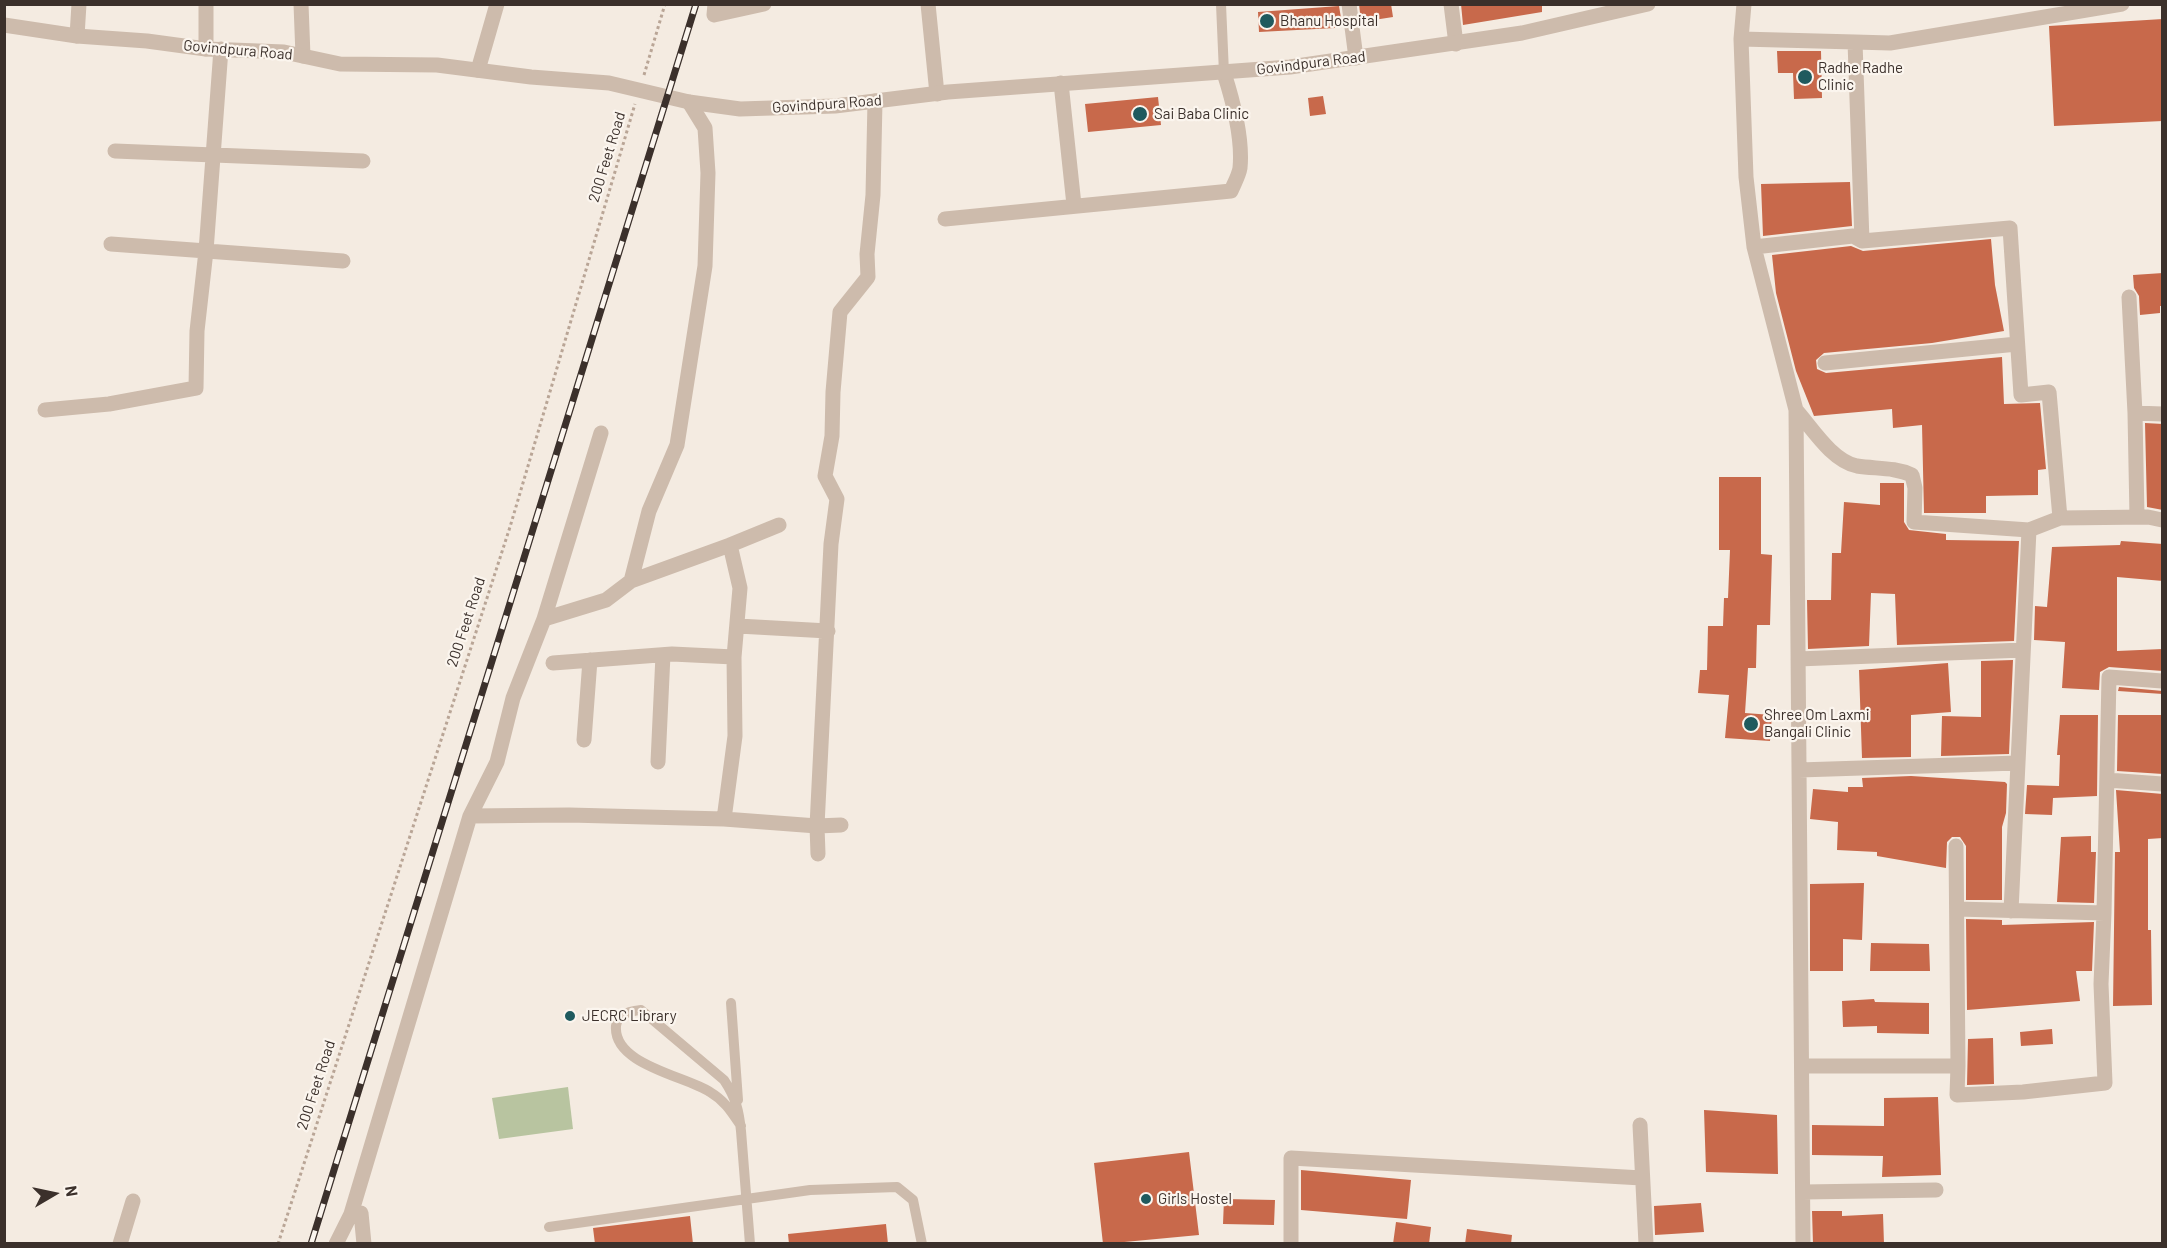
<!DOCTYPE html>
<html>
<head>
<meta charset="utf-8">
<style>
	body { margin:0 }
	#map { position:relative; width:2167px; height:1248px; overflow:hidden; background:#f4ebe1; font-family:Barlow,sans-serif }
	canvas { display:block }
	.frame { position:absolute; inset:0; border:6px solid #3b302b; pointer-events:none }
	.north { position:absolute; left:24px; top:1164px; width:60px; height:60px; -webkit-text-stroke:4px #fbf5ee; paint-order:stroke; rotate:81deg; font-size:16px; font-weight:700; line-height:24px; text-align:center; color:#3b302b }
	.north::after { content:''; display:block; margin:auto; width:21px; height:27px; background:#3b302b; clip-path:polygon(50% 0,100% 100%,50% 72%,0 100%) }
</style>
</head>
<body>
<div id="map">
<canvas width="2167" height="1248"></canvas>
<div class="frame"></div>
<div class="north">N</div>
</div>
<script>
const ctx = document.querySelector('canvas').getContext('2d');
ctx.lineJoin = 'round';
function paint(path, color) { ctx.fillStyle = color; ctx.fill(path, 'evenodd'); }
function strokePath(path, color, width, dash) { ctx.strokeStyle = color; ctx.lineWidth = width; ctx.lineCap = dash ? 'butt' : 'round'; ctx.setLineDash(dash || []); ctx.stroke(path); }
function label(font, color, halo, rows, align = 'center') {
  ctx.font = font + ' Barlow,sans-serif'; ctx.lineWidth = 4.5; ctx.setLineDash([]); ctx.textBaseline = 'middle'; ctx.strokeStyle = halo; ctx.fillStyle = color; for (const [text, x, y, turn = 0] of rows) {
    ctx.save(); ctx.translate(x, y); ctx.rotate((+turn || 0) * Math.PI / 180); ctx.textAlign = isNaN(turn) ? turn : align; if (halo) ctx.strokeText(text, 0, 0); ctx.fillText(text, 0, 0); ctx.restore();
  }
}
const green = new Path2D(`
	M568,1087l5,42 -74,10 -7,-41z`);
const building = new Path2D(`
	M1359,4h32l2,13 -32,5z
	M1461,4h81v8l-79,13z
	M1339,6l3,18 -7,1v3l-76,4 -1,-20z
	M2163,19v102l-109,5 -5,-100z
	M1777,51h44l1,47 -28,1 -1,-26h-15z
	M1323,96l3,18 -16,2 -2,-18z
	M1158,97l3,28 -73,7 -3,-28z
	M1850,182l2,44 -89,10 -2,-52z
	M1991,239l4,46 9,46 -72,12 -108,10 -8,7 1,9 9,4 176,-16 2,47 36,-1 6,66 -8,1v25l-52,1v17h-62l-2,-88 -29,3 -1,-19 -78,7 -18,-45 -20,-78 -4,-38 79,-9 12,5z
	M2163,273v33h-3v7l-20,2 -1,-19 -5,-8 -1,-13z
	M2145,423l18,1v86l-16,-3z
	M1719,477h42v77l11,1 -2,70h-13l-1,43h-8l-3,45 27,2 -2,26 -45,-3 4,-43 -31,-2 2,-23h7l1,-44h15l1,-28h4l2,-48h-11z
	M1880,483h24v39l5,8 37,4v6l73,1 -5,100 -117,4 -2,-51 -24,-1 -2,53 -61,3 -1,-49h24l1,-47h9l3,-51 36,3z
	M2121,541l42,3v37l-46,-4v74l46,-2v22l-54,-4 -9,5 -1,18 -37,-2 3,-46 -31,-2 1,-34 12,1 5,-60 68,-2z
	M2013,660l-4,94 -68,2 1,-40 39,1v-56z
	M1948,663l3,49 -40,3v42l-49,1 -3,-88z
	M2119,687l44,4v3l-45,-3z
	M2060,715h38l-1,81 -44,2 -1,17 -27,-1 2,-29 32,1 1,-31h-3z
	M2118,715h45v59l-46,-3z
	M1911,776l94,6 2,2 -1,29 -4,14v73h-36v-54l-6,-9h-8l-5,5 -1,26 -69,-12v-4l-40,-2 1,-28 -28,-3 3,-30 35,3v-5h15l-1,-9z
	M2116,790l47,4v44l-15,1v91h3l1,75 -39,1 2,-154h5z
	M2091,836v16h5l-2,51 -37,-1 4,-65z
	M1864,883l-2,57 -19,-1v32h-33v-87z
	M1966,919l36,1v5l92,-3 -2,49h-16l4,30 -113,9z
	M1871,943l58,1 1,27h-60z
	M1874,999l1,3 54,1v31l-52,-1v-7l-34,1 -1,-26z
	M2052,1029l1,15 -32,2 -1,-14z
	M1993,1038l1,46 -27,1 1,-46z
	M1938,1097l3,78 -59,2 1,-21 -71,-1v-30l72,1v-28z
	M1704,1110l73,5 1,59 -72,-2z
	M1189,1152l10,83 -96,9 -9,-81z
	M1301,1170l110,10 -4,39 -106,-9z
	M1224,1199l51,1 -1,25 -51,-1z
	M1701,1203l3,29 -49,3 -1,-29z
	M1812,1211h30v5l41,-2 1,30h-71z
	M690,1216l3,28h-98l-2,-16z
	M1396,1222l35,5 -2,17h-36z
	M886,1224l2,20h-99l-1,-10z
	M1467,1229l45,6 -1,9h-46z`);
const path = new Path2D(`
	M644,75l21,-71
	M278,1244l232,-717 125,-423`);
const service = new Path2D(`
	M1221,4l3,69
	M731,1003l7,97
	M741,1126c-10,-15 -16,-25 -31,-34 -24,-16 -97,-27 -94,-66 1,-12 15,-15 25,-16l83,70c12,18 15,31 17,51l9,113
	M549,1227l261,-37 87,-3 16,13 9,44`);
const minor = new Path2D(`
	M301,4l2,52
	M715,4l-1,11 50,-11
	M928,4l9,90
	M1349,4l7,54
	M1451,4l5,40
	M1744,4l-3,35 5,138 8,70 42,163 7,834
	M77,36l2,-32
	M1741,39l114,3 7,199 148,-13 11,167 28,-3 11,126
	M1855,42l35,1 232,-39
	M206,49v-45
	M478,70l19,-66
	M1061,83l13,122
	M115,151l248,10
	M945,219l286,-28c3,-7 8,-16 9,-23 3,-30 -7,-67 -16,-95
	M111,244l232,17
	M1754,247l99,-11 9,5
	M2129,297l6,116
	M1825,363l192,-19
	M45,410l64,-6 87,-16 1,-57 9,-80 15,-202
	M1796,410c16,18 36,51 61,56 19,3 37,1 55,9l3,13 -1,34 115,8 31,-12 88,-1 14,3
	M2137,517l-2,-104 27,1
	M730,545l49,-20
	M631,581l18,-70 28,-66 28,-179 3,-93 -3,-45 -16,-26
	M544,619l57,-186
	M738,626l90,5
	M1798,659l225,-9
	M553,663l119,-9 62,3
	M584,740l6,-80
	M658,762l5,-107
	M1799,770l219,-7
	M2107,780l55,4
	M724,819l11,-83 -1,-79 6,-69 -10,-43 -99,36 -25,19 -62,19 -31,79 -16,64 -27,54 99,-1 155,4 93,7 14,-282 6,-45 -12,-23 7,-40 1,-44 7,-80 28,-35 -1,-23 6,-59 2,-94
	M1956,846l2,220
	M818,854l-1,-28 24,-1
	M2011,911l18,-381
	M2104,913l5,-236 53,4
	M1802,1066h156l-1,29 66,-3 82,-9 -4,-99 3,-71 -147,-4
	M1640,1125l6,119
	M1803,1192l133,-2
	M351,1214l119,-398
	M120,1244l13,-43
	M336,1244l15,-30 10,-1 3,31
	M1291,1244v-86l351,20`);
const tertiary = new Path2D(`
	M4,25l73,11 70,5 59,8 78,3 56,12 97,1 94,12 78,6 80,19 51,7 95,-3 113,-14 342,-25 232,-34 126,-29`);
const rail = new Path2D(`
	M311,1244l385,-1240`);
const markers = [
	[1267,21,8,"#1f5a5e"],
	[1805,77,8,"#1f5a5e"],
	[1140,114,8,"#1f5a5e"],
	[1751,724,8,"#1f5a5e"],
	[570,1016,6,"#1f5a5e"],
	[1146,1199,6,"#1f5a5e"]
];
const poiNames = [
	["Bhanu Hospital",1280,21],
	["Radhe Radhe",1818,68],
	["Clinic",1818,85],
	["Sai Baba Clinic",1154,114],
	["Shree Om Laxmi",1764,715],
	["Bangali Clinic",1764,732],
	["JECRC Library",582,1016],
	["Girls Hostel",1158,1199]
];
const streetNames = [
	["Govindpura Road",238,50,5],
	["Govindpura Road",1311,63,-7],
	["Govindpura Road",827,104,-4],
	["200 Feet Road",607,157,-73],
	["200 Feet Road",466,622,-72],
	["200 Feet Road",316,1085,-72]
];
paint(green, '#b8c4a0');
paint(building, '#c8694b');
strokePath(path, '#b9a596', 3, [3, 3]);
strokePath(service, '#cdbbac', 10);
strokePath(minor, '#cdbbac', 15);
strokePath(tertiary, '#cdbbac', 15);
strokePath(rail, '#3b302b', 7);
strokePath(rail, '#fbf5ee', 4.5, [14]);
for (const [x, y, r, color] of markers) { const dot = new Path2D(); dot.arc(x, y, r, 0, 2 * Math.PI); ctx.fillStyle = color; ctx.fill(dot); strokePath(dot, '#fbf5ee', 2); }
label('15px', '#3b302b', '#fbf5ee', poiNames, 'left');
label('15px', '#3b302b', '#fbf5ee', streetNames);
</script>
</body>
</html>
